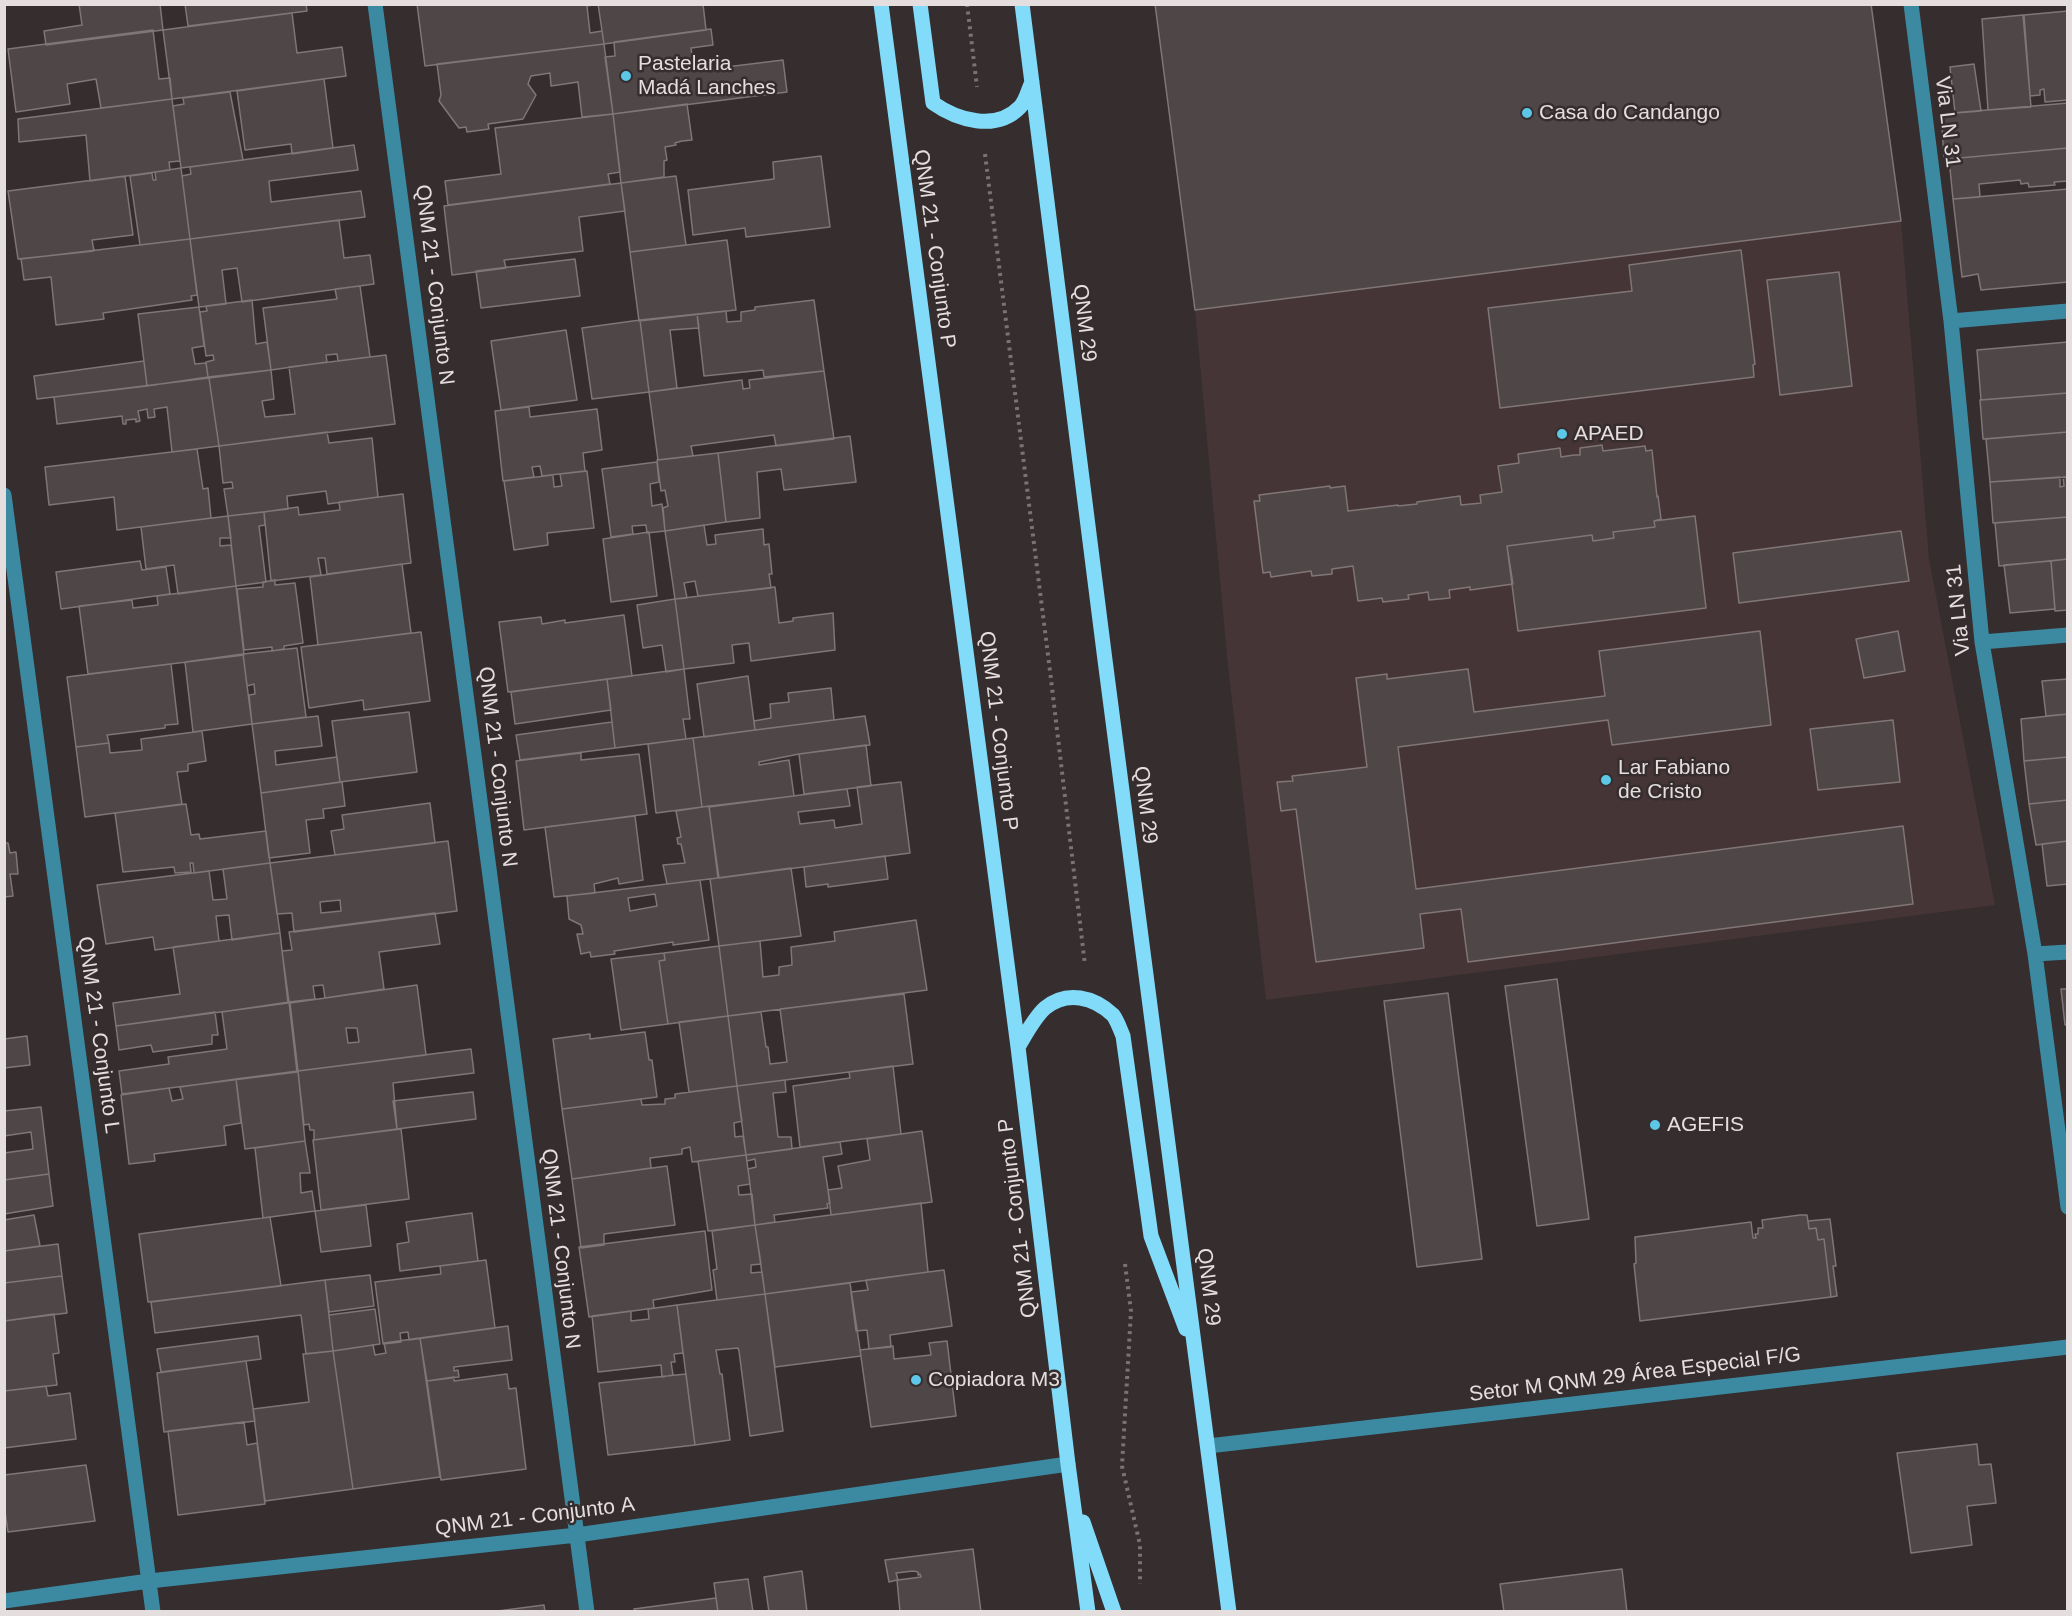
<!DOCTYPE html>
<html>
<head>
<meta charset="utf-8">
<style>
	body { margin:0 }
	#map { position:relative; width:2072px; height:1616px; overflow:hidden; background:#362d2e; font-family:Arial,sans-serif }
	canvas { display:block }
	.frame { position:absolute; inset:0; border:6px solid #e4dede; pointer-events:none }
</style>
</head>
<body>
<div id="map">
<canvas width="2072" height="1616"></canvas>
<div class="frame"></div>
</div>
<script>
const ctx = document.querySelector('canvas').getContext('2d');
ctx.lineJoin = 'round';
function paint(path, color) { ctx.fillStyle = color; ctx.fill(path, 'evenodd'); }
function strokePath(path, color, width, dash) { ctx.strokeStyle = color; ctx.lineWidth = width; ctx.lineCap = dash ? 'butt' : 'round'; ctx.setLineDash(dash || []); ctx.stroke(path); }
function label(font, color, halo, rows, align = 'center') {
  ctx.font = font + ' Arial,sans-serif'; ctx.lineWidth = 5; ctx.setLineDash([]); ctx.textBaseline = 'middle'; ctx.strokeStyle = halo; ctx.fillStyle = color; for (const [text, x, y, turn = 0] of rows) {
    ctx.save(); ctx.translate(x, y); ctx.rotate((+turn || 0) * Math.PI / 180); ctx.textAlign = isNaN(turn) ? turn : align; if (halo) ctx.strokeText(text, 0, 0); ctx.fillText(text, 0, 0); ctx.restore();
  }
}
const built = new Path2D(`
	M1901,221l28,338 66,346 -729,95 -39,-344 -32,-346z`);
const building = new Path2D(`
	M79,4h81l3,26 -117,15 -2,-14 38,-6z
	M185,4h121l1,7 -119,15z
	M417,4h181l-11,2 3,27 12,-2 2,13 -179,22z
	M703,4l3,26 -102,14 -6,-40z
	M1155,4h716l30,217 -706,89z
	M2068,11v89l-23,2 -1,-13 -4,1v5l-10,1 -6,-81z
	M292,13l5,40 45,-6 4,29 -174,23 -9,-69z
	M2023,15l8,92 -43,3 -6,-91z
	M711,29l2,16 -22,3 3,23 89,-11 4,32 -174,22 -8,-57 10,-1 -1,-14z
	M153,30l6,49 11,-1 2,21 -71,9 -5,-29 -29,5 3,20 -54,8 -8,-63z
	M604,44l9,70 -31,3 -4,-35 -27,4 -1,-13 -19,3 -3,8 8,11 -13,24 -35,5 1,5 -22,3 -1,-5 -7,1 -20,-27 2,-6 -4,-31z
	M1974,64l7,47 -26,2 -5,-46z
	M324,79l9,69 -41,6 -1,-10 -46,6 -8,-59z
	M230,92l13,68 -62,8 -8,-62 11,-2 -1,-6z
	M172,99l8,62 -11,1 1,8 -80,11 -4,-46 -67,7 -1,-23z
	M2068,103v45l-119,11v-2h-5l-3,-43z
	M687,104l5,36 -10,1 -7,2 1,2 -11,2 2,13 -3,1v16l-43,6 -8,-69z
	M613,114l7,58 -12,2 2,10 -162,21 -3,-24 56,-7 -6,-46z
	M354,145l4,25 -89,11 2,21 90,-11 4,26 -175,22 -8,-63 9,-2 -1,-7z
	M2068,148v33l-14,1 1,3 -26,2 -1,-4 -7,1 -1,-4 -41,4 1,13 -27,2 -4,-40z
	M821,156l9,71 -84,10 -1,-9 -52,7 -5,-45 86,-11 -1,-17z
	M181,168l9,71 -50,6 -10,-69 22,-3 1,7h3l-1,-8z
	M125,176l8,59 -41,5 2,11 -76,8 -10,-68z
	M676,176l10,69 -56,7 -9,-69z
	M621,183l4,28 -46,6 4,34 -79,9 2,8 -54,7 -8,-69z
	M2068,189v93l-87,8 -3,-16 -16,3 -9,-78z
	M339,220l5,38 26,-3 4,29 -132,18 -5,-34 -15,2 4,34 -27,3 -9,-68z
	M190,239l7,56 -6,1 1,4 -89,13 1,6 -48,6 -5,-48 -27,3 -3,-21z
	M727,240l9,70 -97,11 -9,-69z
	M1741,250l14,114 -2,1 1,12 -254,31 -12,-100 144,-17 -3,-26z
	M575,259l5,37 -99,12 -5,-37z
	M1839,272l13,114 -72,9 -13,-115z
	M360,286l10,71 -32,4 -1,-7 -11,1 1,7 -56,8 -8,-62 74,-9 -2,-10z
	M252,300l4,44 11,-2 4,28 -63,7 -2,-15 8,-2 -1,-5 -7,1 -6,-44 7,-1 -1,-5z
	M814,300l10,71 -60,6 -1,-7 -59,6 -7,-62 29,-3 1,11 14,-1v-9l14,-2v-3z
	M199,307l5,39 -12,2 3,16 11,-1 2,14 -61,9 -9,-72z
	M697,314l2,14 -29,2 7,58 -28,4 -9,-72z
	M640,320l9,72 -57,7 -10,-71z
	M566,330l11,70 -76,10 -10,-69z
	M2068,342v51l-87,7 -4,-50z
	M386,355l9,69 -176,22 -10,-68 62,-8 3,29 -12,2 3,16 30,-3 -6,-47z
	M144,361l3,25 -110,13 -3,-23z
	M824,371l10,68 -58,7 -2,-11 -83,11 2,10 -35,4 -9,-68 93,-12 1,9 7,-1 -1,-8z
	M209,378l10,68 -47,6 -5,-45 -13,2 1,8 -7,1 -1,-9 -9,2 2,10 -4,1v-3l-10,1v4h-3l-1,-8 -65,8 -3,-27z
	M2068,393v39l-85,7 -3,-39z
	M529,407l1,10 67,-8 5,41 -19,3 2,18 -43,5 -2,-10 -8,1 2,10 -31,4 -8,-70z
	M327,432l2,11 43,-5 6,59 -50,7 -2,-13 -39,5 1,13 -60,7 -4,-27 9,-1 -1,-6 -9,1 -4,-37z
	M2068,432v45l-78,5 -4,-43z
	M850,436l6,46 -72,8 -3,-21 -24,3 3,46 -34,4 -8,-69z
	M1602,445l1,6 42,-5 1,5 6,-1 5,47 1,-1 3,23 -7,2 1,6 -42,5 1,6 -21,3 -1,-6 -85,11 6,38 -43,6v-3l-21,3 1,8 -21,2 -1,-8 -20,3 1,4 -26,3 -1,-4 -24,3 -5,-35 -21,3v5l-20,2 -1,-5 -40,6 -1,-5 -7,1 -9,-72h6l-1,-6 71,-9v2l15,-2 3,25 50,-6v1l19,-2v-2l43,-6 1,9 20,-2 -1,-8 22,-3 -4,-26 21,-3 -1,-9 42,-6 1,9 13,-2h6v-7z
	M197,449l6,40 5,-1 3,30 -94,12 -3,-33 -65,8 -4,-38z
	M718,453l8,69 -61,9 -2,-23 5,-2 -3,-16 -4,1 -4,-31z
	M657,462l2,20 -9,2 2,22 10,-2 3,27 -18,2 -1,-8 -14,1 1,8 -22,3 -9,-68z
	M587,471l7,57 -47,5 1,12 -34,5 -10,-69 49,-6 1,12 8,-1 -2,-12z
	M2060,477v10l4,-1 -1,-9h5v40l-75,6 -3,-41z
	M403,494l8,69 -84,11 -2,-16h-7l3,17 -50,6 -7,-69 34,-5 1,8 41,-5 -1,-8z
	M264,512l1,13 -6,1 7,56 -30,4 -8,-70z
	M228,516l3,22h-11v8l11,-1 5,41 -58,8 -4,-29 -28,4 -5,-42z
	M1695,516l11,92 -188,23 -11,-85 85,-11 1,6 21,-3 -1,-6 42,-5 -1,-6z
	M2068,517v42l-69,7 -4,-43z
	M704,525l3,20 9,-1 -1,-9 48,-6 1,16 5,-1 3,30h-3l2,14 -73,8 -3,-15 -11,2 3,15 -12,1 -10,-68z
	M1901,531l8,50 -170,22 -6,-50z
	M649,532l8,64 -46,6 -8,-63z
	M2068,559v51l-13,1 -4,-50z
	M140,561l2,9 24,-3 4,27 -109,15 -5,-37z
	M2051,561l4,48 -45,4 -6,-48z
	M402,564l9,69 -93,12 -8,-68z
	M275,580v5l20,-2 8,60 -19,3v3l-12,2v-4l-28,3 -7,-61 26,-2v-5z
	M236,586l8,69 -156,19 -9,-68 53,-6 1,8 25,-3 -1,-9z
	M775,587l4,36 14,-2v-3l40,-5 2,37 -84,11 -2,-18 -17,2 2,18 -50,6 -9,-70z
	M675,599l9,70 -18,3 -4,-27 -19,3 -6,-43z
	M624,615l8,61 -124,16 -9,-70 42,-5 1,7 23,-4v3z
	M1760,631l11,94 -159,20 -4,-25 -210,27 18,142 487,-63 10,78 -445,58 -7,-53 -41,5 4,34 -108,14 -20,-153 -15,2 -4,-29 16,-1 -1,-5 75,-9 -11,-89 31,-4v5l81,-10 6,43 131,-16 -6,-45z
	M1898,631l7,40 -41,7 -8,-39z
	M421,632l9,69 -66,9 -1,-10 -54,8 -8,-61z
	M297,648l9,69 -54,7 -3,-29 6,-1 -1,-10 -7,2 -4,-32z
	M243,654l9,70 -59,8 -8,-70z
	M171,664l7,60 -13,1v3l-58,7 2,8 -33,4 -9,-70z
	M684,669l6,50h-7l3,20 -71,9 -8,-69z
	M748,676l7,54 -51,7 -7,-53z
	M607,679l4,31 -96,14 -4,-32z
	M2068,679v35l-22,2 -4,-35z
	M831,688l3,32 -79,10 -1,-9 17,-3 -1,-14 19,-2 -1,-9z
	M409,712l8,60 -77,10 -8,-61z
	M2068,714v43l-44,4 -3,-42z
	M318,716l4,30 -47,5 1,14 61,-8 3,25 -79,11 -9,-69z
	M865,716l5,29 -71,9 -40,8v3l30,-5 5,36 -92,11 -9,-69z
	M1893,720l7,62 -82,8 -8,-61z
	M612,722l3,26 -95,12 -4,-25z
	M202,731l4,30 -18,3v7l-11,1 5,32 -97,13 -9,-70 33,-4 1,10 32,-3 -1,-11z
	M693,738l9,69 -46,6 -8,-69z
	M866,745l5,41 -67,8 -5,-40z
	M581,753v7l58,-6 8,60 -123,16 -8,-69z
	M2068,757v43l-39,4 -5,-43z
	M342,782l3,24 -22,3 1,9 -18,2 4,33 -41,5 -8,-65z
	M901,782l9,71 -191,25 -10,-71 138,-18 3,17 -52,6 2,12 34,-4 1,8 27,-4 -5,-37z
	M2068,800v41l-32,4 -7,-41z
	M430,803l5,40 -100,12 -4,-24 13,-2 -2,-14z
	M186,804l5,31 8,-1 1,5 66,-8 4,32 -76,10 -1,-10h-3l1,9 -16,1 -1,-6 -51,5 -8,-59z
	M709,806l9,72 -51,6 -4,-19 22,-2 -4,-19h-3l-1,-6 4,-1 -5,-26z
	M635,816l8,64 -24,4 -1,-6 -24,6 1,9 -41,4 -9,-70z
	M448,841l9,70 -163,21 -2,-19 -15,1 -7,-51zM340,900l1,11 -20,2 -1,-11z
	M2068,841v43l-21,2 -5,-42z
	M4,843h4l2,10 6,-1 2,22h-8l3,22 -9,1z
	M885,856l3,23 -60,8v-3l-22,3 -2,-20z
	M270,863l10,70 -48,7 -3,-25 -13,1 3,25 -64,9 -2,-13 -47,7 -9,-59 112,-14 4,29 14,-1 -4,-30z
	M791,868l10,68 -82,10 -9,-67z
	M700,880l9,60 -36,5v-3l-59,9 1,3 -24,3 -1,-5 -9,2 -4,-20h6l-2,-9 -12,-6 -2,-23zM655,894l2,12 -27,5 -2,-13z
	M435,913l5,31 -61,8 5,37 -59,9 -2,-13 -10,1 2,13 -26,3 -7,-51 10,-1 -3,-18z
	M916,920l11,70 -199,26 -9,-70 41,-5 3,36 16,-2v-8l13,-2 -1,-18 44,-6 -1,-9z
	M280,933l8,70 -172,23 -3,-23 67,-9 -7,-47z
	M719,946l9,70 -60,8 -9,-63 6,-1 -1,-7z
	M664,953l1,7 -6,1 9,63 -47,6 -10,-71z
	M1557,979l32,240 -52,7 -32,-240z
	M417,985l9,70 -128,16 -8,-68zM346,1028h11l2,14 -11,1z
	M2061,989h7v36h-3z
	M1448,993l34,266 -65,8 -33,-266z
	M904,994l9,70 -176,22 -9,-70 33,-4 5,35h2l2,17 17,-2 -7,-53z
	M289,1002l8,70 -175,22 -3,-23 50,-7 -1,-7 59,-8 -5,-37z
	M215,1012l3,23h-6v9l-59,8 -2,-7 -32,5 -3,-24z
	M728,1016l9,70 -48,6 -10,-70z
	M645,1032l4,28h3l5,37 -95,12 -9,-70 37,-5v5z
	M27,1036l3,29 -26,3v-29z
	M471,1049l3,24 -81,10 4,46 -83,11v-10h-4l-1,-6 -5,1 -6,-54z
	M893,1066l8,68 -101,13 -7,-61 57,-8 -1,-6z
	M298,1071l7,70 -60,8 -9,-70z
	M236,1079l5,44 -17,3 2,19 -72,9 1,7 -26,3 -8,-69 48,-7 3,13 11,-2 -3,-12z
	M785,1080l1,12 -13,1 5,44h13l1,12 -46,6 -9,-69z
	M737,1086l5,35 -8,2 1,14 8,-1 3,19 -54,7 -2,-15 -8,2v5l-32,4 1,10 -79,11 -10,-70 79,-10 1,6 23,-1v-5l10,-1v-4z
	M473,1092l3,27 -79,10 -4,-28z
	M41,1107l8,67 -45,6v-27l29,-4 -2,-17 -27,4v-25z
	M401,1129l8,70 -88,11 -8,-70z
	M922,1131l10,71 -101,13 -3,-25 14,-2 -4,-22 32,-6 -3,-21z
	M305,1141l5,32h-10l1,20 11,-2 3,20 -52,7 -8,-70z
	M840,1142l2,12 -19,3 7,46 -3,1 1,4 -54,7 1,7 -20,3 -7,-56 8,-2 -1,-8 -8,2 -1,-6z
	M746,1155l4,29 -12,2 1,9 13,-1 3,31 -47,6 -10,-70z
	M667,1166l8,59 -71,9v11l-23,3 -9,-69z
	M49,1174l4,32 -49,8v-34z
	M921,1203l7,69 -163,22 -10,-69z
	M366,1205l5,41 -50,6 -6,-41z
	M472,1213l6,48 -78,10 -3,-27 12,-2 -3,-20z
	M34,1215l6,31 -36,5v-31z
	M1800,1215h7l2,14 7,-1 2,12 6,-1 7,58 -191,24 -6,-57 2,-1 -1,-26 116,-15 2,16h3l-1,-4h3v-6h5l-1,-8z
	M270,1217l11,69 -133,16 -9,-68z
	M1830,1219l6,47h-3l4,30 -6,1 -7,-58 -6,1 -2,-12 -7,1 -1,-8z
	M755,1225l6,39 -10,1v8l11,-1 3,22 -48,6 -4,-30 4,-1 -5,-38z
	M705,1231l7,59 -59,10 1,8 -65,9 -10,-70z
	M58,1244l4,32 -58,7v-32z
	M486,1260l9,68 -86,12 -1,-8 -8,1 1,9 -18,2 -8,-62 66,-8 -1,-8z
	M944,1270l8,56 -62,9 1,12 -22,2 -2,-19 -11,1 -5,-39 17,-2 -2,-10z
	M370,1275l4,31 -45,6 -4,-32z
	M62,1276l5,37 -63,8v-38z
	M325,1280l8,71 -27,3 -5,-39 -146,18 -4,-31z
	M850,1283l11,73 -86,11 -10,-73z
	M765,1294l18,137 -33,5 -11,-85 -1,-3 -22,2 4,24h2l8,66 -35,5 -18,-140z
	M677,1305l6,48 -9,1 1,8h-4l2,13 -11,2 -1,-12 -63,7 -6,-56 39,-5v10l18,-2 -1,-10z
	M375,1309l5,35 -47,7 -4,-36z
	M54,1314l5,39 -6,1 4,31 -53,6v-70z
	M508,1326l4,34 -58,7v4l4,-1 1,7 -32,4 -7,-43z
	M258,1336l3,23 -100,13 -4,-23z
	M420,1338l20,139 -87,12 -20,-138 40,-6 2,10 11,-2 -2,-10z
	M947,1341l9,75 -85,11 -11,-77 33,-4 1,13 37,-4 -2,-12z
	M333,1351l20,138 -88,12 -12,-92 56,-7 -6,-48z
	M246,1361l9,60 -91,11 -7,-59z
	M507,1374l2,15 7,-1 10,81 -85,11 -14,-99 27,-4v4z
	M686,1374l9,71 -87,10 -9,-72z
	M46,1386l2,10 22,-3 6,46 -72,9v-57z
	M244,1422l3,23 10,-2 8,61 -87,11 -10,-84z
	M1977,1444l2,21 12,-1 5,39 -29,3 5,39 -61,8 -14,-100z
	M86,1465l9,56 -87,11 -4,-27v-30z
	M973,1549l8,63h-81l-3,-32 -8,2 -4,-22zM913,1571l5,1v3l2,-1 1,3 -23,3 -2,-7z
	M1622,1569l5,43h-123l-4,-28z
	M802,1571l5,41h-38l-5,-35z
	M748,1579l5,33h-35l-4,-29z
	M716,1598l2,14h-83l-1,-3z
	M544,1605l1,7h-55z`);
const path = new Path2D(`
	M967,4l10,83
	M985,154l65,517 35,294
	M1125,1264l6,47 -9,155 18,79v39`);
const minor = new Path2D(`
	M375,4l212,1608
	M1911,4l40,317 31,321 53,312 33,253
	M1951,321l117,-10
	M4,495l149,1117
	M1982,642l86,-7
	M2035,954l33,-2
	M1208,1446l860,-99
	M4,1601l145,-20 428,-46 491,-71`);
const major = new Path2D(`
	M881,4l137,1043 50,417 20,148
	M920,4l13,99c24,17 63,29 87,4 6,-6 8,-17 12,-25
	M1022,4l83,656 124,952
	M1018,1047c8,-13 16,-29 27,-39 22,-18 49,-11 68,7 4,5 7,14 10,21l28,200 35,93
	M1083,1522l31,90`);
const markers = [
	[626,76,6,"#5dc7e8"],
	[1527,113,6,"#5dc7e8"],
	[1562,434,6,"#5dc7e8"],
	[1606,780,6,"#5dc7e8"],
	[1655,1125,6,"#5dc7e8"],
	[916,1380,6,"#5dc7e8"]
];
const poiNames = [
	["Pastelaria",638,64],
	["Madá Lanches",638,88],
	["Casa do Candango",1539,113],
	["APAED",1574,434],
	["Lar Fabiano",1618,768],
	["de Cristo",1618,792],
	["AGEFIS",1667,1125],
	["Copiadora M3",928,1380]
];
const streetNames = [
	["Via LN 31",1947,122,83],
	["QNM 21 - Conjunto P",934,249,82],
	["QNM 21 - Conjunto N",434,285,83],
	["QNM 29",1084,323,83],
	["Via LN 31",1959,610,-96],
	["QNM 21 - Conjunto P",998,731,83],
	["QNM 21 - Conjunto N",497,767,83],
	["QNM 29",1145,805,83],
	["QNM 21 - Conjunto L",98,1035,82],
	["QNM 21 - Conjunto P",1018,1218,-97],
	["QNM 21 - Conjunto N",560,1249,83],
	["QNM 29",1208,1287,83],
	["Setor M QNM 29 Área Especial F/G",1635,1375,-7],
	["QNM 21 - Conjunto A",535,1517,-7]
];
paint(built, '#453537');
paint(building, '#4f4647');
strokePath(building, '#817677', 1.5);
strokePath(path, '#7b7373', 4, [3, 4.5]);
strokePath(minor, '#3c8aa2', 15);
strokePath(major, '#82dcf9', 15);
for (const [x, y, r, color] of markers) { const dot = new Path2D(); dot.arc(x, y, r, 0, 2 * Math.PI); ctx.fillStyle = color; ctx.fill(dot); strokePath(dot, '#362d2e', 2); }
label('21px', '#e4dede', '#362d2e', poiNames, 'left');
label('21px', '#e4dede', '#362d2e', streetNames);
</script>
</body>
</html>
